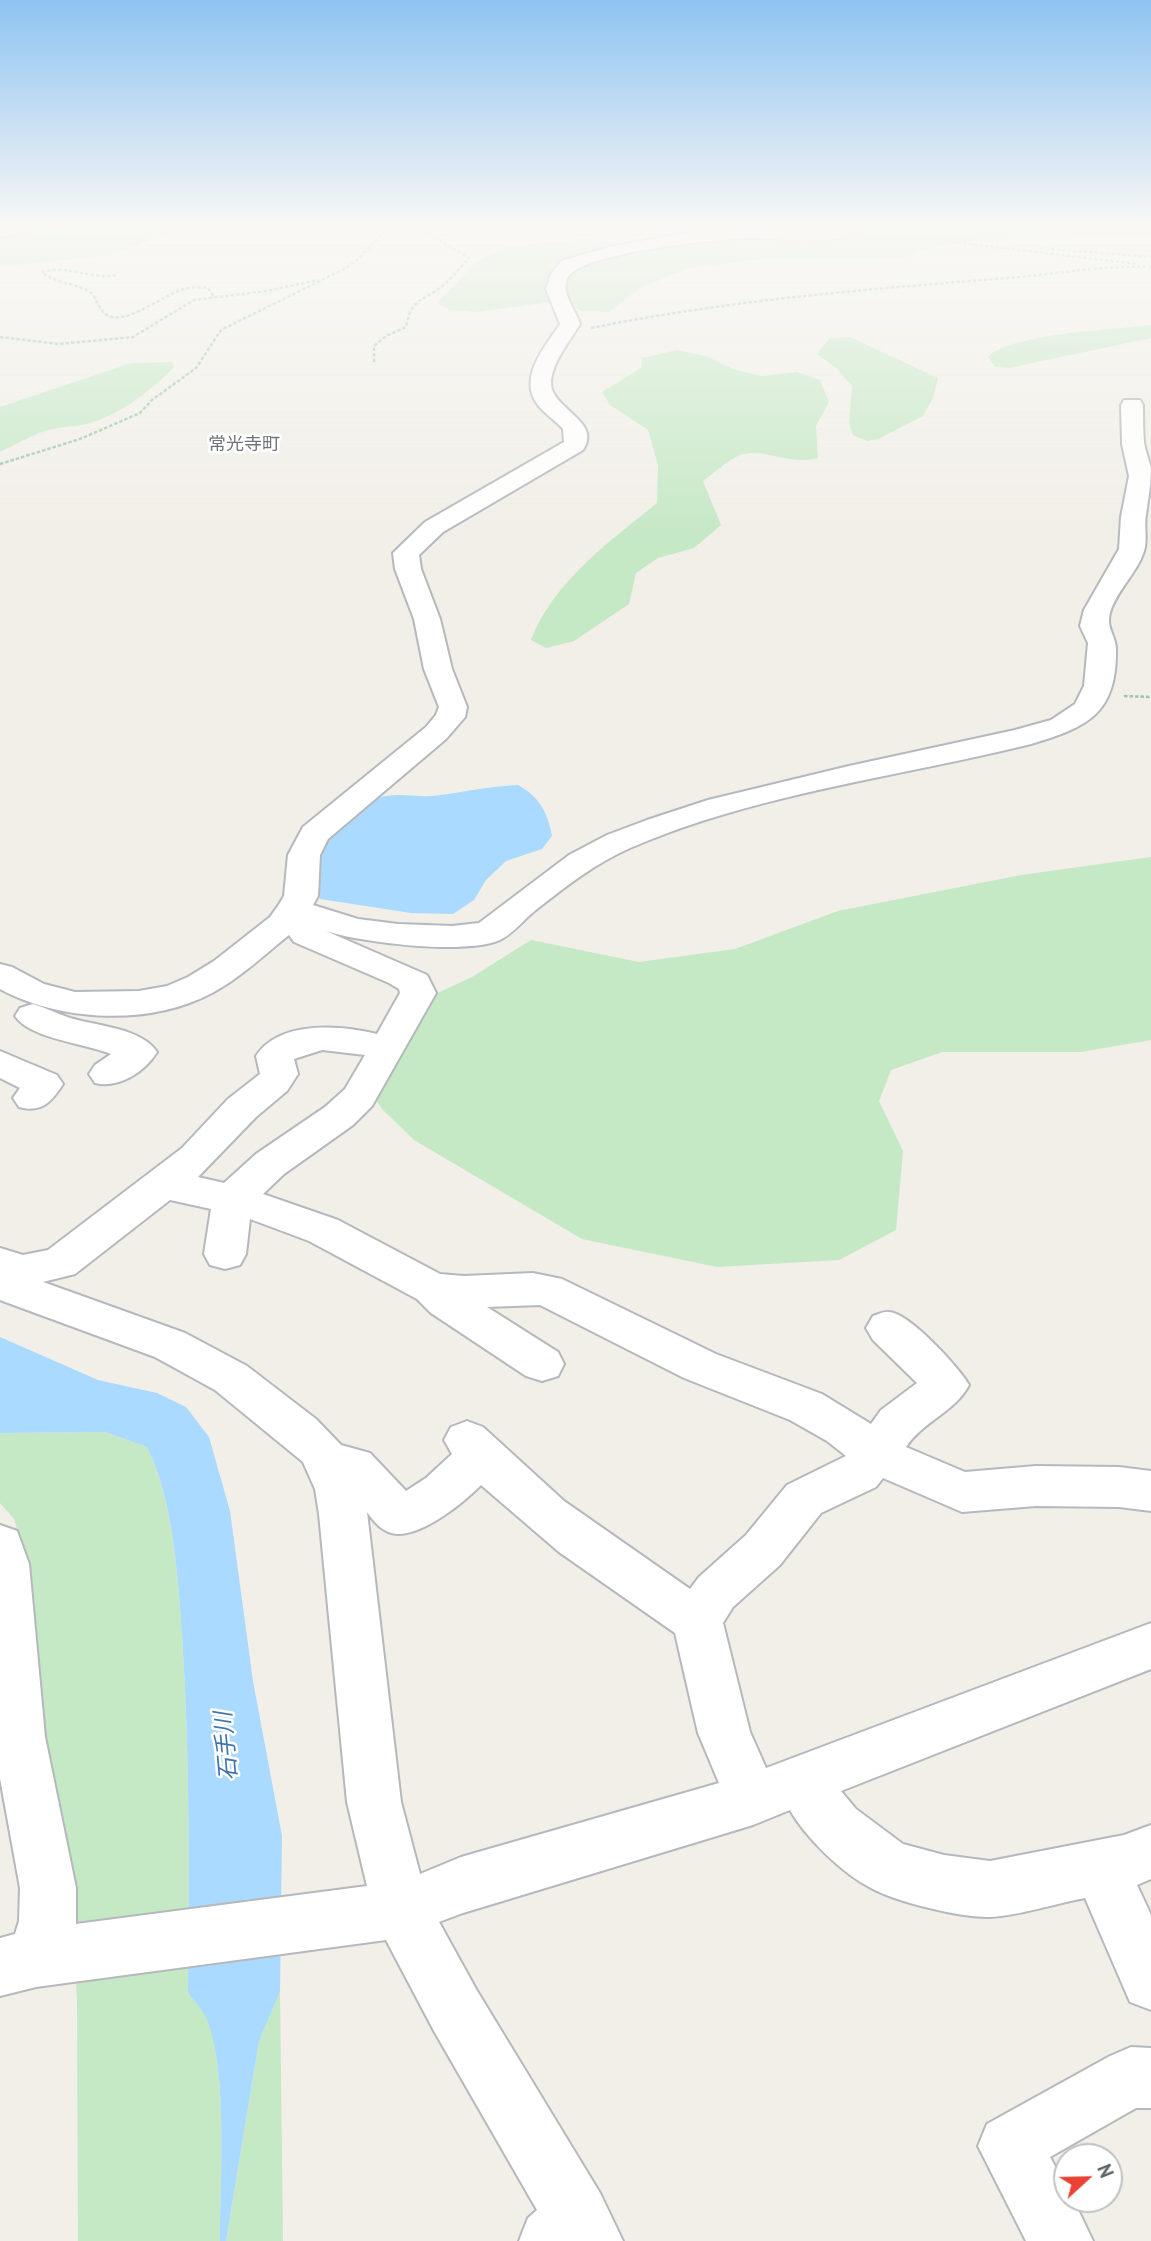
<!DOCTYPE html>
<html>
<head>
<meta charset="utf-8">
<style>
	body { margin:0 }
	#map { position:relative; width:1151px; height:2241px; overflow:hidden; background:#f1efe8; font-family:"PT Sans",sans-serif }
	canvas { display:block }
	.north { position:absolute; left:1053px; top:2143px; width:70px; height:70px; box-sizing:border-box; background:#fff; border:2px solid #bfc1c3; border-radius:50%; rotate:68deg; font-size:19px; font-weight:700; line-height:28px; text-align:center; color:#5f6368 }
	.north::after { content:''; display:block; margin:auto; width:24px; height:32px; background:#ea4335; clip-path:polygon(50% 0,100% 100%,50% 72%,0 100%) }
</style>
</head>
<body>
<div id="map">
<canvas width="1151" height="2241"></canvas>
<div class="north">N</div>
</div>
<script>
const ctx = document.querySelector('canvas').getContext('2d');
ctx.lineJoin = 'round';
function paint(path, color) { ctx.fillStyle = color; ctx.fill(path, 'evenodd'); }
function strokePath(path, color, width, dash) { ctx.strokeStyle = color; ctx.lineWidth = width; ctx.lineCap = dash ? 'butt' : 'round'; ctx.setLineDash(dash || []); ctx.stroke(path); }
function label(font, color, halo, rows, align = 'center') {
  ctx.font = font + ' "PT Sans","Noto Sans JP",sans-serif'; ctx.lineWidth = 5; ctx.setLineDash([]); ctx.textBaseline = 'middle'; ctx.strokeStyle = halo; ctx.fillStyle = color; for (const [text, x, y, turn = 0] of rows) {
    ctx.save(); ctx.translate(x, y); ctx.rotate((+turn || 0) * Math.PI / 180); ctx.textAlign = isNaN(turn) ? turn : align; if (halo) ctx.strokeText(text, 0, 0); ctx.fillText(text, 0, 0); ctx.restore();
  }
}
const green = new Path2D(`
	M76,226h113l-80,29 -109,12v-34l76,2 4,-5z
	M753,226h398v10l-169,3 -46,8 -34,11 -143,1 -73,10 -46,19 -31,24 -28,-1 -21,-10 -84,11 -27,-2 -12,-7 40,-42 29,-14 78,-8 82,6 87,-10z
	M1151,325v13l-142,30 -14,-1 -7,-10c19,-23 130,-28 163,-32z
	M850,337l88,41 -5,20 -10,18 -45,23 -11,2 -14,-6 -4,-12 3,-37 -16,-18 -19,-14 12,-15z
	M677,350l29,6 27,13 29,7 35,-4 23,8 9,22 -13,24 2,32c-28,8 -56,-11 -78,-3 -12,5 -26,18 -37,26l18,44 -27,23 -36,10 -22,15 -7,31 -55,37 -28,7 -15,-8c22,-58 79,-99 126,-137l1,-38 -10,-35 -38,-25 -8,-13 39,-24 1,-10z
	M172,362l2,5c-24,25 -57,50 -91,58 -13,2 -26,2 -38,6 -15,5 -30,14 -45,21v-45l131,-44z
	M1151,857v183l-70,12h-139l-51,18 -12,31 24,50 -7,79 -57,30 -122,7 -135,-28 -168,-99 -32,-31 -11,-17 54,-93 47,-22 59,-37 108,22 96,-13 103,-38 183,-36z
	M105,1432l42,15c26,52 31,131 35,188 8,119 7,239 6,358 7,8 15,17 19,26 21,54 13,162 13,222h-142l-1,-238 -5,-109 -31,-158 -16,-180 -11,-37 -14,-16v-70z
	M280,1992l3,249h-57l33,-200z`);
const water = new Path2D(`
	M518,785c21,11 30,28 34,51l-10,13 -36,12 -20,19 -12,20 -21,14 -42,-1 -91,-14c-1,-13 -4,-30 -1,-43 4,-28 34,-50 59,-58 17,-6 36,-1 54,-2 29,-3 56,-10 86,-11z
	M0,1337l98,43 59,13 29,14 23,30 21,74 23,170 29,155 -2,156 -21,49 -33,200h-6c0,-60 8,-167 -13,-221 -4,-10 -12,-18 -19,-27 1,-119 2,-239 -6,-358 -4,-57 -9,-137 -35,-188l-42,-15 -105,1z`);
const path = new Path2D(`
	M952,242l186,22
	M1040,248l111,9
	M116,275c-26,5 -49,-11 -74,-3 13,11 30,11 45,18 11,6 10,19 20,25 18,11 55,-19 74,-25 9,-3 18,-3 27,-2l6,9
	M591,328c138,-28 277,-39 417,-50 48,-4 95,-13 143,-11
	M0,337l59,7 74,-7 61,-37 73,-9 51,-11
	M374,362v-16l12,-10 20,-9c6,-32 19,-25 40,-44 8,-7 15,-17 23,-25l-41,-25 -26,-7
	M0,464l80,-25 60,-26 12,-13 44,-32 25,-38 123,-61 12,-8 34,-35
	M1124,696l27,1`);
const minor = new Path2D(`
	M42,226l-3,4 -39,7v-10z
	M836,226h26c-21,24 -86,11 -115,12 -30,2 -169,14 -180,41 -6,15 9,31 13,45 -10,17 -28,38 -29,58 -1,27 52,39 32,68l-140,82 -24,23 2,14 19,50 12,50 15,38 -2,10 -19,22 -118,100 -8,16 -2,41 -5,9 45,14 40,5 54,2 27,-3 90,-68 38,-20 40,-15 61,-20 141,-34 166,-36 36,-10 24,-16 9,-18 4,-43 -8,-17 4,-16 35,-61 2,-32 8,-41 -7,-32 -1,-39 3,-5h16l3,5c0,12 0,25 1,37 1,9 5,17 7,26 0,16 -3,32 -5,47 -2,11 1,22 -1,32 -5,24 -29,43 -35,66 -4,15 5,21 6,35 1,66 -28,79 -85,96 -133,33 -274,49 -401,104 -34,15 -64,38 -93,61 -12,9 -24,25 -37,31 -35,15 -137,3 -174,-9l101,44 9,18 -64,113 -19,19 -69,49 -21,20 75,26 102,54 24,2 69,-3 29,6 154,75 106,40 49,30 10,-14 36,-27 -44,-43 -7,-12 7,-12c4,-1 11,-5 16,-4 19,0 71,56 80,73 -14,27 -46,36 -63,62l59,25 71,-6 83,1 32,4v40l-32,-4 -83,-1 -74,6 -79,-34 -7,9 -55,26 -41,52 -47,42 -10,16 27,109 16,36 385,-145v46l-310,122 15,18 47,35 41,11 46,6 134,-26 27,-10v54l-14,6 14,30v95l-21,-8 -45,-104c-28,5 -67,18 -95,19 -28,1 -94,-15 -119,-29 -28,-14 -66,-51 -81,-78l-37,15 -290,88 -24,9 37,67 124,204 23,48h-104l9,-23 9,-8 -103,-179 -48,-91 -350,47 -36,9v-58l15,-4 4,-13 1,-33 -20,-110v-253l17,6 12,33 16,173 31,151v36l291,-38 -20,-84 -28,-288 -4,-25 -12,-27 -88,-72 -60,-33 -155,-57v-52l23,7 25,-5 134,-102 46,-49 32,-25 -4,-18c23,-36 85,-31 121,-22l23,-41 -1,-4 -10,-6 -95,-41 -5,-7c-25,20 -49,43 -77,58 -62,33 -151,29 -212,-4v-25l12,3 32,17 31,8 64,-1 28,-5 21,-9 26,-16 56,-44 8,-11 6,-10 4,-41 15,-28 123,-100 10,-12 3,-8 -15,-38 -10,-50 -19,-50 -2,-16 32,-31 139,-80 -1,-13c-8,-9 -18,-15 -25,-24 -21,-27 7,-58 22,-81l-14,-35 5,-15 10,-13 49,-14 69,-13 68,-6 67,1zM322,1050l43,5 -20,34 -20,18 -69,47 -32,29 -26,-6 58,-60 31,-26 11,-17 -4,-15zM170,1200l41,9 -7,45 6,11 15,4 15,-4 6,-11 4,-35 59,22 108,58 14,14 95,63 16,5 16,-5 6,-12 -6,-12 -71,-45 53,-2 144,73 106,42 37,21 19,15 -59,29 -41,50 -47,42 -9,12 -126,-88 -81,-74 -16,-6 -16,6 -7,13 8,14 -26,24 -20,13 -36,-38 -29,-8 -25,-26 -69,-53 -62,-33 -142,-51 32,-8zM481,1485l78,67 116,81 23,100 21,50 -258,74 -41,17 -19,-72 -34,-290c7,10 16,21 30,22 27,1 66,-31 84,-49z
	M33,1004c13,4 25,10 37,14 26,8 72,10 87,34 -12,20 -39,37 -62,31l-6,-9 6,-9 16,-11c-26,-11 -81,-15 -96,-38l5,-8z
	M0,1051l57,24 6,9c-12,19 -22,29 -44,23l-6,-9 7,-10 -20,-10z
	M1131,2047l20,1v60h-15l-86,49 17,31v11h6l20,42h-67l-48,-95 9,-22 123,-68z`);
const farQuarternames = [
	["常光寺町",244,445]
];
const nearWaternames = [
	["石手川",227,1746,-95]
];
paint(green, '#c5e8c5');
paint(water, '#aadaff');
strokePath(minor, '#b5b8bc', 4);
strokePath(path, '#9cc7a9', 2.5, [3.5, 2]);
paint(minor, '#fff');
const sky = ctx.createLinearGradient(0, 0, 0, 540);
sky.addColorStop(0, '#8fc3f1');
sky.addColorStop(0.42, '#f9f8f5');
sky.addColorStop(1, '#f9f8f500');
ctx.fillStyle = sky;
ctx.fillRect(0, 0, 1151, 540);
label('18px', '#70757a', '#fff', farQuarternames);
label('italic 23px', '#4174aa', '#fff', nearWaternames);
</script>
</body>
</html>
